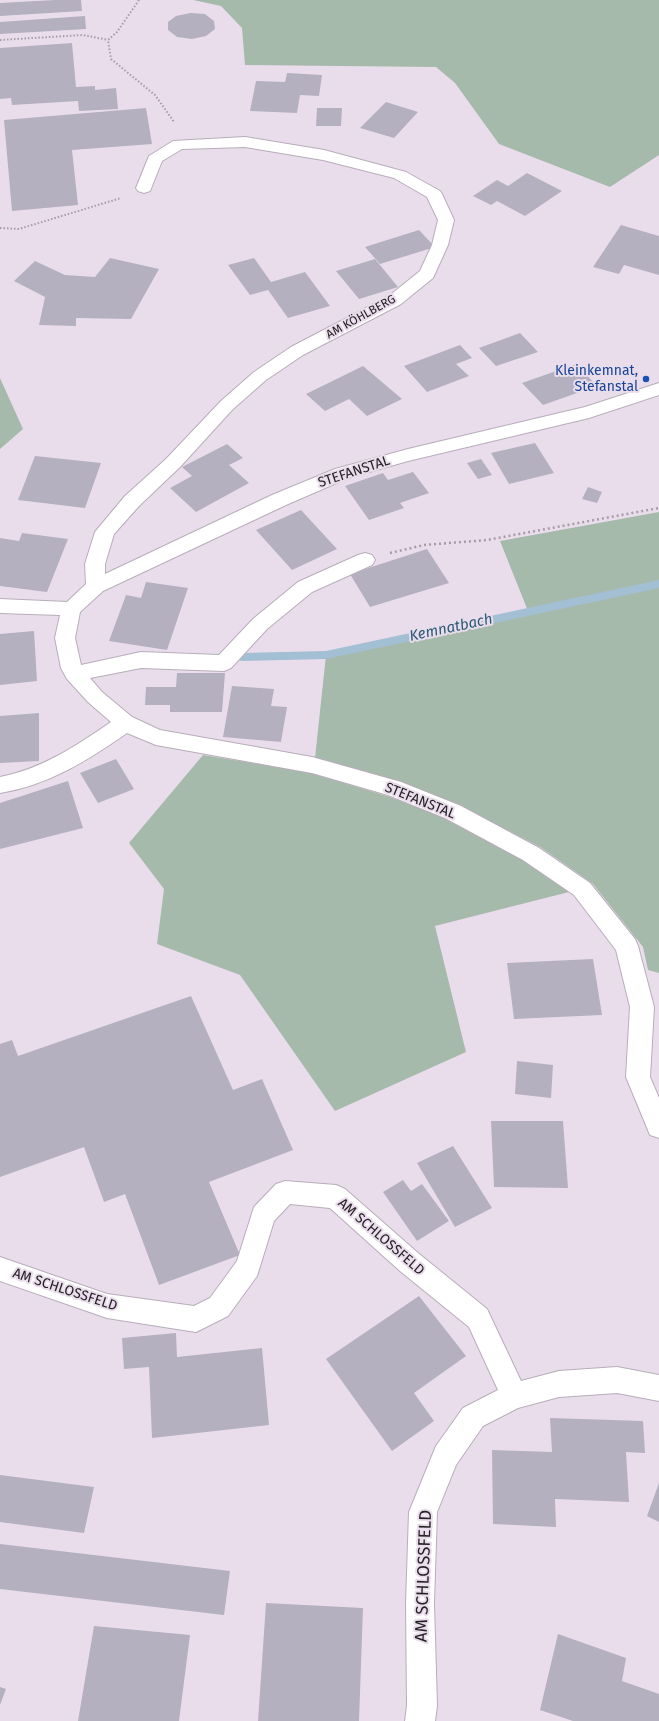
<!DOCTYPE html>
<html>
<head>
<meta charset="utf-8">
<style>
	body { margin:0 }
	canvas { display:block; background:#e9ddeb }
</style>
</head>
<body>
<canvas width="659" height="1721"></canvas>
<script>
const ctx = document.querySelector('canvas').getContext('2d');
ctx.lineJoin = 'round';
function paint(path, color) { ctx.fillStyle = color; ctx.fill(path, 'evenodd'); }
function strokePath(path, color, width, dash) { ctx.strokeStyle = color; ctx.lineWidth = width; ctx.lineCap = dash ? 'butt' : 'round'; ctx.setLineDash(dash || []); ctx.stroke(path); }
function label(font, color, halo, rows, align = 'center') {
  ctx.font = font + ' "Fira Sans",sans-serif'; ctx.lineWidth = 4; ctx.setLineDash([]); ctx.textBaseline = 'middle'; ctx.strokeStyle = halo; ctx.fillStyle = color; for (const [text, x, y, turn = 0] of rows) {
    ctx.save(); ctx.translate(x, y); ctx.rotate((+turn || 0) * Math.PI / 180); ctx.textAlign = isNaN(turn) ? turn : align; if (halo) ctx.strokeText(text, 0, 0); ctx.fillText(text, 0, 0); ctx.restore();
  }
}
const green = new Path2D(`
	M193,0h466v155l-49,32 -111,-43 -44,-61 -19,-16 -191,-2 -3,-37 -21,-22z
	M0,378l23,51 -23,20z
	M659,512v461l-11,-3 -5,-23 -50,-63 -53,-37 -82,-42 -60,-24 -83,-23 11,-103 202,-44 -28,-70z
	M203,755l105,17 82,25 58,22 77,42 44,31 -134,34 31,126 -131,59 -95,-136 -83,-31 7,-55 -35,-46z`);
const stream = new Path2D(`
	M659,580v8l-333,71 -84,2 -4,-1 -1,-3 1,-3 4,-1 84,-2z`);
const building = new Path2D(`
	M55,0h26l1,11 -82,5v-13z
	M191,13l14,1 9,7 1,8 -9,7 -14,3 -15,-2 -9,-7v-8l8,-6z
	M85,16l1,13 -86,5v-12z
	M72,43l4,44 19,-1v4l21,-2 2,21 -39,2 -1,-10 -66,4 -1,-7 -11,1v-51z
	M287,73l35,2 -3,21 -19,-1 -3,18 -47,-2 6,-30 29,1z
	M386,102l32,10 -24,26 -34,-10z
	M146,108l6,36 -80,6 6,55 -66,6 -8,-91z
	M317,108h25l-1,18h-25z
	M527,173l35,18 -37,25 -28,-15 -6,4 -18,-9 24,-16 11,6z
	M621,225l38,11v39l-35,-10 -5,9 -26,-7z
	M419,230l16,17 -55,17 -15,-17z
	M110,258l49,11 -28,50 -55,-1v8l-37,-1 6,-28 -31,-16 21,-20 30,14 30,2z
	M254,258l17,24 34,-10 25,34 -42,12 -20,-28 -18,5 -22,-30z
	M375,259l23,28 -39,12 -23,-28z
	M520,333l18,19 -42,14 -17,-18z
	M460,345l12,13 -16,6 13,12 -42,16 -23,-26z
	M576,364l21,22 -54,19 -21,-22z
	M363,366l39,33 -35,17 -18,-17 -24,12 -19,-17z
	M535,443l19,30 -45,11 -18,-31z
	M227,444l16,14 -14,7 20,18 -53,29 -26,-24 22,-12 -10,-9z
	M35,456l66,7 -16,45 -67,-8z
	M481,459l11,16 -14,4 -11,-16z
	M413,472l16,21 -29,10 4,5 -35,12 -24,-34 38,-13 5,7z
	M588,487l14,5 -5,11 -15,-4z
	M301,510l36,39 -45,21 -36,-40z
	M22,533l46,6 -21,53 -47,-6v-48l19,3z
	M427,549l22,34 -79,24 -20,-33z
	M146,582l42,6 -21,62 -58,-9 17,-46 15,3z
	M34,631l3,50 -37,4v-51z
	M177,673h48l-3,39h-52v-7h-25l1,-18h30z
	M232,686l42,3 -3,17 16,1 -6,35 -58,-5z
	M39,713v48l-39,2v-47z
	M116,759l18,30 -36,14 -18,-30z
	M68,781l15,47 -83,21v-46z
	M593,959l9,56 -88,4 -7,-56z
	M191,996l42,94 29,-11 31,71 -84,32 31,73 -81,30 -34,-91 -21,8 -20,-55 -84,30v-133l12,-4 6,16z
	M517,1061l36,4 -2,33 -36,-4z
	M491,1121h72l5,67 -74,-1z
	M453,1146l39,62 -37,19 -38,-64z
	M403,1180l8,11 11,-7 27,37 -32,20 -34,-49z
	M419,1296l47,60 -52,37 20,28 -42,30 -66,-92z
	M176,1333l1,24 85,-9 7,77 -117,13 -3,-71 -25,2 -2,-31z
	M550,1418l93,3 2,32 -19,-1 3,50 -74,-3 1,28 -63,-3 -1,-74 60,2z
	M0,1475l94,12 -10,46 -84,-11z
	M659,1483v39l-12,-6z
	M0,1544l230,27 -6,44 -224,-26z
	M266,1603l97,5 -4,113h-101z
	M94,1626l96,9 -11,86h-101z
	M558,1634l68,24 -4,23 37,13v27h-86l-33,-11z
	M0,1687l6,2 -6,16z`);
const pathFar1 = new Path2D(`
	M139,0l-22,32 -9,8 3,19 44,36 19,27
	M0,40l83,-5 25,5
	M0,228l19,1 102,-31`);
const path = new Path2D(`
	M390,553l34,-8 63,-5 172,-32`);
const minor = new Path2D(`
	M245,137l79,13 82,22 34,19 2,3 12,26 -6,25 -15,33 -32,26 -98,51 -37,25 -33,29 -53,58 -41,39 -25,28 -9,30v10l167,-79 63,-26 73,-20 177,-42 74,-24v12l-70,23 -181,43 -60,17 -62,27 -183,86 -23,21 -5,26 6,27 60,-13 78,3 34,-36 45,-37 60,-27 7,-2 7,2 3,5 -3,5 -60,27 -45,37 -36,39 -7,3 -83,-3 -51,10 12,14 30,25 28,13 152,27 89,25 60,24 78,42 51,35 45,56 3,7 16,61 -4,70 9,21v40l-9,-3 -24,-58 4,-70 -14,-57 -42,-55 -51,-35 -78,-42 -57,-23 -76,-22 -156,-28 -29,-12c-40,28 -79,52 -127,60v-16c42,-8 76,-31 111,-55l-23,-20 -21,-23 -6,-11 -6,-30 5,-23 -60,-2v-14l67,3 19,-18 -1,-20 10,-32 30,-36 41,-37 55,-58 33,-29 37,-25 98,-51 31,-25 12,-26 6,-25 -11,-23 -33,-19 -71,-18 -78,-13 -63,2 -20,12 -12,30 -6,2 -6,-2 -2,-3 13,-32 24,-15z
	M285,1181l51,4 9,4 73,64 69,56 34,72 38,-10 58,-4 42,8v26l-42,-8 -58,4 -41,11 -35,18 -27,39 -19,47 -3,91 3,103 -2,15h-30l2,-15 -1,-103 3,-91 27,-66 27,-38 35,-18 -29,-63 -69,-56 -70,-63 -40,-4 -16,17 -17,55 -29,40 -32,16 -89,-14 -107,-37v-24l107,37 87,12 16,-8 27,-37 17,-54 22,-23z`);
const markers = [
	[646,379,4,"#1a4fb4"]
];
const farStreetnames = [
	["AM KÖHLBERG",361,317,-29]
];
const transitNames = [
	["Kleinkemnat,",638,371],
	["Stefanstal",638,387]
];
const streetNames = [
	["STEFANSTAL",354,472,-18],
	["STEFANSTAL",420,801,22],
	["AM SCHLOSSFELD",381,1237,41],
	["AM SCHLOSSFELD",65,1290,18]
];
const waterNames = [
	["Kemnatbach",451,628,-12]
];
const nearStreetnames = [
	["AM SCHLOSSFELD",424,1576,-88]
];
paint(green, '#a6baab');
paint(stream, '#a3bfd3');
paint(building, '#b4b0c0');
strokePath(minor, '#b8adba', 2);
strokePath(pathFar1, '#a69ca7', 2, [1.5, 2]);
strokePath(path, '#a69ca7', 2.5, [2, 3]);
paint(minor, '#fff');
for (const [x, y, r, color] of markers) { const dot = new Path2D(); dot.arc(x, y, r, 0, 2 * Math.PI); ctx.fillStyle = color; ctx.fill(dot); strokePath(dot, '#e9ddeb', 1.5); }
label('12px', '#252025', '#e9ddeb', farStreetnames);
label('14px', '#164399', '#e9ddeb', transitNames, 'right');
label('14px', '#252025', '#e9ddeb', streetNames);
label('italic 15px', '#2b5978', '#e9ddeb', waterNames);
label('17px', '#252025', '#e9ddeb', nearStreetnames);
</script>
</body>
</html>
